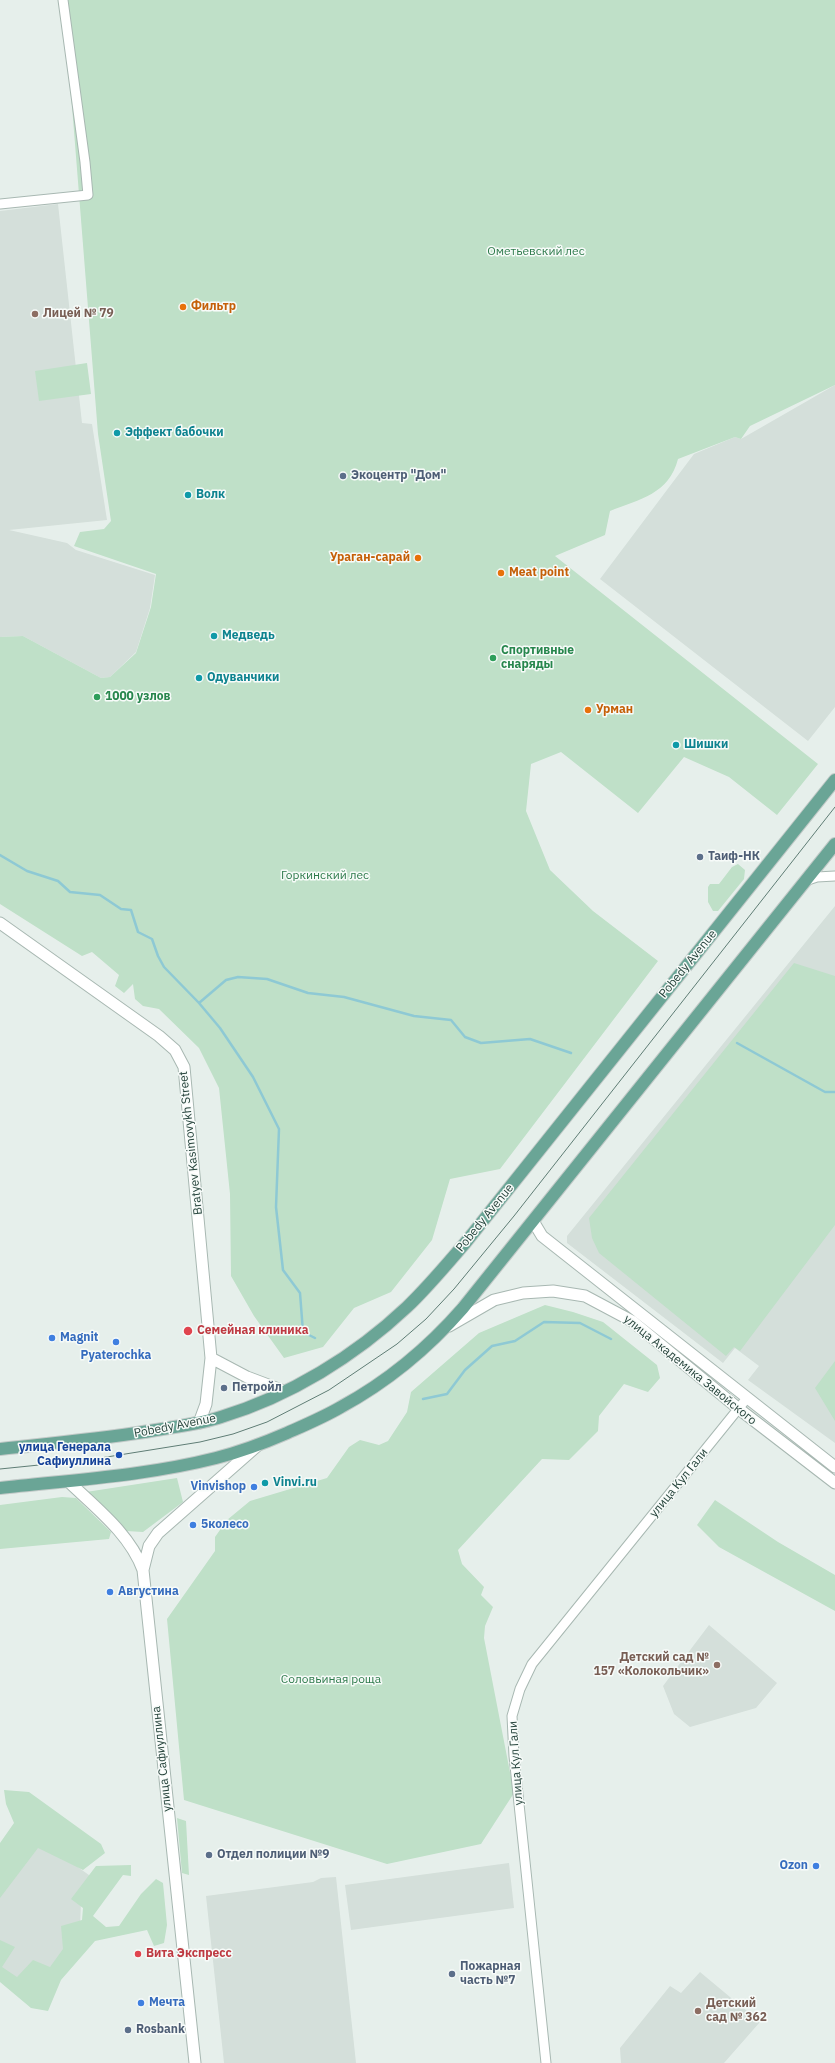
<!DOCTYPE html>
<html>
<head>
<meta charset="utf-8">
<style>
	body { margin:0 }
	canvas { display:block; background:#e6efeb }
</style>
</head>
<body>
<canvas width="835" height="2063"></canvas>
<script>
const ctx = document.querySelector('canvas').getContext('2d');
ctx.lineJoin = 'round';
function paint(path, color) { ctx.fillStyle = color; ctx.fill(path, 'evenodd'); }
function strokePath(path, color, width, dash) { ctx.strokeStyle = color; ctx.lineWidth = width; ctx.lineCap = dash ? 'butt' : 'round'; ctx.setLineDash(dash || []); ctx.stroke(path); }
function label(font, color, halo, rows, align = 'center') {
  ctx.font = font + ' "IBM Plex Sans",sans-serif'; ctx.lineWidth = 3; ctx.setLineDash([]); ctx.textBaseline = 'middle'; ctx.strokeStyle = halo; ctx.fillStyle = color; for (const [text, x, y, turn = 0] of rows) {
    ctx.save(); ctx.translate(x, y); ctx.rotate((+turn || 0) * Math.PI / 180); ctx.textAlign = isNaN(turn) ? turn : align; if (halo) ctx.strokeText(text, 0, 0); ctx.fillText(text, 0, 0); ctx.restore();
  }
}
const built = new Path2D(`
	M58,204l24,219 10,1 15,96 -98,10 58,13 9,7 79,25 -5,33 -14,44 -26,25 -9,1 -78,-42 -23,1v-426z
	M835,385v322l-27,34 -208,-162 94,-125 41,-17 6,2z
	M835,906v537l-87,-63 11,-14 -24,-18 -12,15 -156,-120v-7z
	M709,1625l68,58 -21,25 -66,19 -16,-13 -11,-28z
	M31,1834l65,46 -15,21 -1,27 -41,75 -39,-32v-93z
	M509,1863l5,45 -163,22 -6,-45z
	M336,1877l20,186h-132l-18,-167 107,-14 8,-4z
	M700,1972l60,50 -36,41h-103l-1,-15 50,-62 11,7z`);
const green = new Path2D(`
	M60,0h775v385l-85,41 -9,13 -6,-2 -57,22c-9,35 -38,40 -68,52l-5,24 -50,21 263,208 -41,51 -48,-38 -45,-20 -46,56 -77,-61 -30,12 -5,47 24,59 43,41 65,50 -158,208 -50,10 -18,61 -41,52 -37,16 -31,39 -39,11 -30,-42 -23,-40 -1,-82 -11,-106 -20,-40 -40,-39 -16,-3 -8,-7 -2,-15 -9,9 -9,-7 4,-11 -27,-23 -10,4 -82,-52v-267l23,-1 78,42 9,-1 26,-24 15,-46 5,-33 -82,-28 6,-14 24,-3 7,-8 -13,-87 -26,-328z
	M87,363l4,31 -52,7 -4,-30z
	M738,864l7,6 -1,9 -26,32h-5l-5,-9v-15l2,-3h9l13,-17z
	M794,963l41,13v249l-95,126 -6,-4 -8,9 -127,-103 -7,-15 -3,-20z
	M545,1305l28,7 30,10 54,43 3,13 -12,14 -24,-8 -25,32 -1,15 -29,29 -27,-1 -84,91 4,14 22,23 -3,8 12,12 -8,19 -1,12 30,155 -33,51 -94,20 -203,-64 -17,-181 48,-68v-14l12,-17 23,-19 77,-23 22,-31 11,-7 19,5 9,-4 19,-29 4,-20 68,-59z
	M835,1361v60l-20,-33z
	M177,1478l6,24 -40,30 -17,-1 -40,-39z
	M62,1497l14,1 35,34 -2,7 -109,10v-44z
	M715,1500l63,42 57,33v36l-116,-64 -22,-22z
	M4,1790l25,2 72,52 4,9 -22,17 -45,-22 -38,50v-55l14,-20 -8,-19z
	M177,1818l9,3 3,54 -7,-2z
	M131,1865v11l-8,-1 -30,41 13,11 13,-1 22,-32 15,-15 7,4 4,42 -3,18 -10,3 -7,-16 -52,11 -34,39 -13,31 -17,-3 -31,-26v-42l15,7 -13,20 15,10 16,-17 17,7 13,-18 -2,-23 21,-6 1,-12 -12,-9 25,-33z`);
const stream = new Path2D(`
	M0,855l27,16 31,10 12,11 30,3 21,14 10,1 7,22 14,7 6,17 6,11 35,36 21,25 33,49 26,52 -3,78 7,63 17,23 3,39 12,6
	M199,1003l27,-23 12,-3 29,2 41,14 36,4 70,19 37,4 14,17 16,6 49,-4 41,14
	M737,1043l88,49h10
	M423,1399l24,-5 18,-24 27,-24 23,-5 29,-19 36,1 31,16`);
const minor = new Path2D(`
	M0,204l88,-9 -3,-33 -22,-162
	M805,881l12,-4 18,-1
	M546,2063l-32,-307 -2,-40 8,-27 12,-25 215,-266`);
const tertiary = new Path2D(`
	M0,923l159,113 16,14 9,17 27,291 -5,46 -7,19
	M533,1221l9,15 293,231
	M449,1326l45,-26 29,-7 30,-2 32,5 47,25 107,88 96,74
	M211,1358l36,19 37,14
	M69,1482c27,26 61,52 74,88l52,493
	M143,1570l6,-24 9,-13 100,-88`);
const primary = new Path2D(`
	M0,1449c52,-6 104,-10 156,-19 22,-4 44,-6 65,-13 69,-21 134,-61 186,-110 21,-20 40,-43 59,-65l369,-462
	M0,1488c72,-8 145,-12 216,-30 24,-6 48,-15 71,-25 18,-8 37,-16 54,-26 46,-25 88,-60 122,-99l372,-464`);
const tram = new Path2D(`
	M0,1469l88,-9 112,-18 33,-8 34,-12 62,-32 68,-46 29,-25 28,-30 60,-73 321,-409`);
const markers = [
	[183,307,4,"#e8710a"],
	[35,314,4,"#8d6e63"],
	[117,433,4,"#0f9aa8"],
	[343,476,4,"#5c6f8a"],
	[188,495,4,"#0f9aa8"],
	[418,558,4,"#e8710a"],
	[501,573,4,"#e8710a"],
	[214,636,4,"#0f9aa8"],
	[493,658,4,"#2e9e5b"],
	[199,678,4,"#0f9aa8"],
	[97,697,4,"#2e9e5b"],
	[588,710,4,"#e8710a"],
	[676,745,4,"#0f9aa8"],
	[700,857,4,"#5c6f8a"],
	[188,1331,5,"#e0444e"],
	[52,1338,4,"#3f7fe0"],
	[116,1342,4,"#3f7fe0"],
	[224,1388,4,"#5c6f8a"],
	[119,1455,4,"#1a4fb4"],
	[265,1483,4,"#0f9aa8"],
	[254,1487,4,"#3f7fe0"],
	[193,1525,4,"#3f7fe0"],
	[110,1592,4,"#3f7fe0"],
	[717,1665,4,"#8d6e63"],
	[209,1855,4,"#5c6f8a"],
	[816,1866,4,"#3f7fe0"],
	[138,1954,4,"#e0444e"],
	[452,1974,4,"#5c6f8a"],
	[141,2003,4,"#3f7fe0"],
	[698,2011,4,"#8d6e63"],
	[128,2030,4,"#5c6f8a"]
];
const parkNames = [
	["Ометьевский лес",536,252],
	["Горкинский лес",325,876],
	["Соловьиная роща",331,1680]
];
const foodNames = [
	["Фильтр",191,307],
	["Ураган-сарай",410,558,"right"],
	["Meat point",509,573],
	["Урман",596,710]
];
const educationNames = [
	["Лицей № 79",43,314],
	["Детский сад №",709,1658,"right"],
	["157 «Колокольчик»",709,1672,"right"],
	["Детский",706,2004],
	["сад № 362",706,2018]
];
const cultureNames = [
	["Эффект бабочки",125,433],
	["Волк",196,495],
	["Медведь",222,636],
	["Одуванчики",207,678],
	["Шишки",684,745],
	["Vinvi.ru",273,1483]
];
const serviceNames = [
	["Экоцентр \"Дом\"",351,476],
	["Таиф-НК",708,857],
	["Петройл",232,1388],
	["Отдел полиции №9",217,1855],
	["Пожарная",460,1967],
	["часть №7",460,1981],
	["Rosbank",136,2030]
];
const leisureNames = [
	["Спортивные",501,651],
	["снаряды",501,665],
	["1000 узлов",105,697]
];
const streetNames = [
	["Pobedy Avenue",688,964,-51],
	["Bratyev Kasimovykh Street",191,1143,-96],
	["Pobedy Avenue",485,1218,-51],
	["улица Академика Завойского",690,1370,39],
	["Pobedy Avenue",175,1426,-11],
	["улица Кул Гали",679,1483,-51],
	["улица Сафиуллина",162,1759,-96],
	["улица Кул Гали",516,1763,-94]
];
const healthNames = [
	["Семейная клиника",197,1331],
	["Вита Экспресс",146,1954]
];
const shopNames = [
	["Magnit",60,1338],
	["Pyaterochka",116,1356,"center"],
	["Vinvishop",246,1487,"right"],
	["5колесо",201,1525],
	["Августина",118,1592],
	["Ozon",808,1866,"right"],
	["Мечта",149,2003]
];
const transitNames = [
	["улица Генерала",111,1448],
	["Сафиуллина",111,1462]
];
paint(built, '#d4dfda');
paint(green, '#bfe0c8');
strokePath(stream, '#8ec9d4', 2.5);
strokePath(minor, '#a8b8b2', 11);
strokePath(tertiary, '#a8b8b2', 13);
strokePath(primary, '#c2cac8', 14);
strokePath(minor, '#fff', 9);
strokePath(tertiary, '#fff', 11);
strokePath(primary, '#6aa596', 12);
strokePath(tram, '#5f7d75', 1);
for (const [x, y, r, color] of markers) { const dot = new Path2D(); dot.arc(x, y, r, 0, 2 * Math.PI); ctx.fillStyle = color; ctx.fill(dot); strokePath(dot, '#f7fbf9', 1.5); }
label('12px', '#2d7a4b', '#f7fbf9', parkNames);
label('bold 12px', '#c56008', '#f7fbf9', foodNames, 'left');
label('bold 12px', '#785e54', '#f7fbf9', educationNames, 'left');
label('bold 12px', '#0d838f', '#f7fbf9', cultureNames, 'left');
label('bold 12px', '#4e5e75', '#f7fbf9', serviceNames, 'left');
label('bold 12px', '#27864d', '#f7fbf9', leisureNames, 'left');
label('12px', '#24423a', '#f7fbf9', streetNames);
label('bold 12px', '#be3a42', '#f7fbf9', healthNames, 'left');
label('bold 12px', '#366cbe', '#f7fbf9', shopNames, 'left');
label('bold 12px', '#164399', '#f7fbf9', transitNames, 'right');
</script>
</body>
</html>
